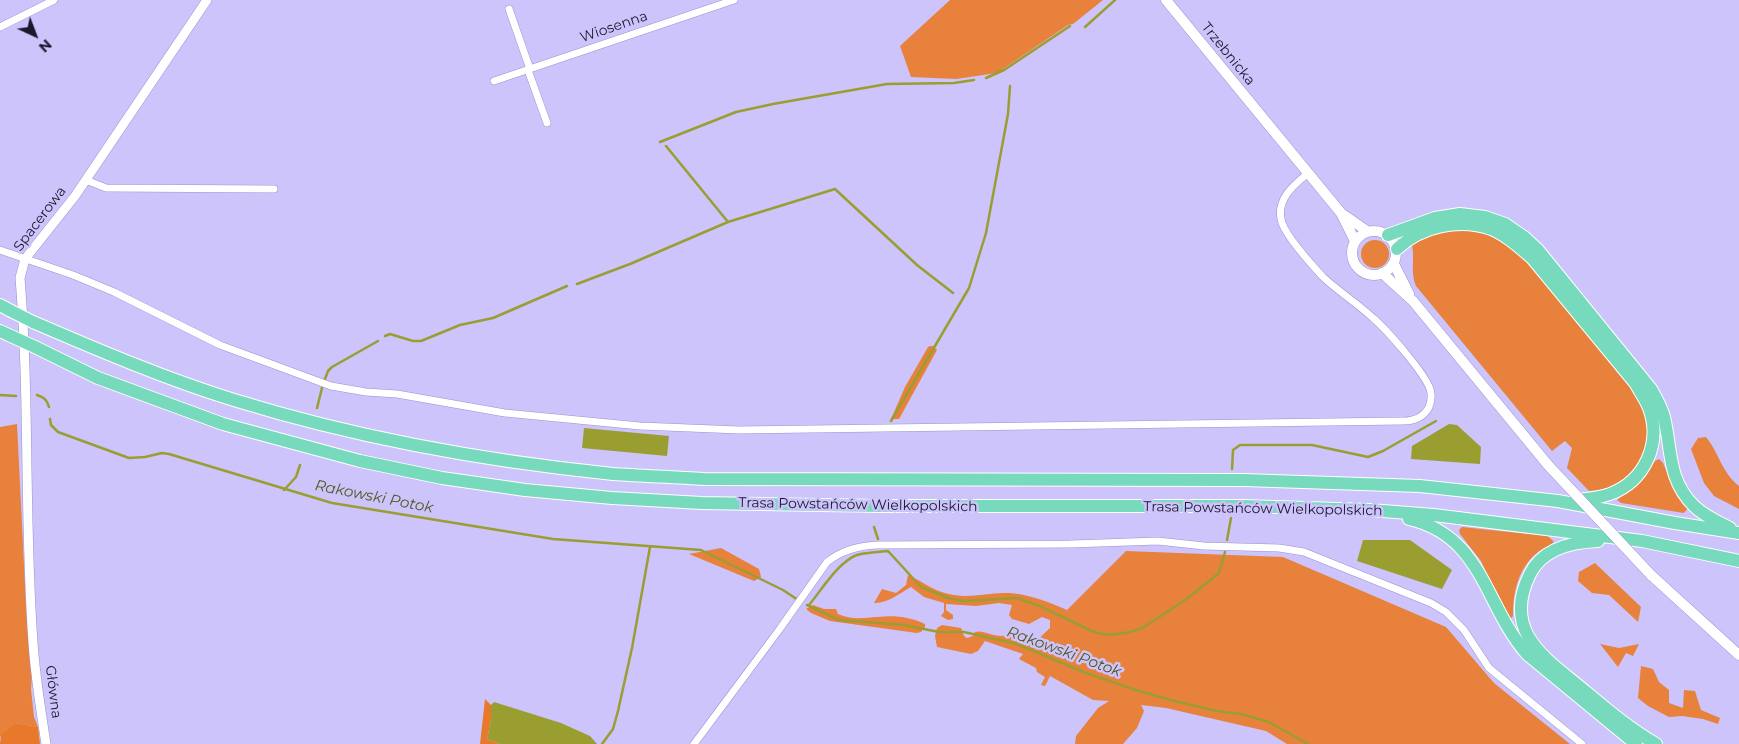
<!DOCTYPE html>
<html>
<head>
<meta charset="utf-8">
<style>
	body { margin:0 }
	#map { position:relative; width:1739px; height:744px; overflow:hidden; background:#ccc4fa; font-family:Montserrat,sans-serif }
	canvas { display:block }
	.north { position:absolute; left:10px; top:10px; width:50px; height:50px; -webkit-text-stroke:4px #ccc4fa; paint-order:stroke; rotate:137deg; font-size:14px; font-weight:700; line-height:20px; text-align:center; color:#1c172f }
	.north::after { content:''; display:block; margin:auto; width:18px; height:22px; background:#1c172f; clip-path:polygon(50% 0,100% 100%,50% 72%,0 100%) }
</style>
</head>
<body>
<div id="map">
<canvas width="1739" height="744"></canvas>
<div class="north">N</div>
</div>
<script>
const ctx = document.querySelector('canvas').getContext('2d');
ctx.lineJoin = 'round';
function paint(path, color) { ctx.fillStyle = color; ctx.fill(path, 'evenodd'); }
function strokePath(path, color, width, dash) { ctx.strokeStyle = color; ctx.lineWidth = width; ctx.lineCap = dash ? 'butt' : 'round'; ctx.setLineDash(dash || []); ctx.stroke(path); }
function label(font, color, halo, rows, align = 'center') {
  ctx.font = font + ' Montserrat,sans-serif'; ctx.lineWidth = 5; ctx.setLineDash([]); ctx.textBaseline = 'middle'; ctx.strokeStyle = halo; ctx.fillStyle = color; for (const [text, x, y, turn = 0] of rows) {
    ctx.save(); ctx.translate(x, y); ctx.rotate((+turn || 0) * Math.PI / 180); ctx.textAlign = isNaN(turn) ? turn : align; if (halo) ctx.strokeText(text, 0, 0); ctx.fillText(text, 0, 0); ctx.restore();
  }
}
const green = new Path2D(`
	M950,0h153l-30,24 -5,1 -71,48 -41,6 -45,-2 -11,-31z
	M1454,229c20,1 38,5 54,16 7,5 15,11 20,17 10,10 19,22 27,33 21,24 41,49 60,74 11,14 27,30 31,48 6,28 -9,62 -38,71 -6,2 -12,2 -19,3l-22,-23 5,-20 -7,-7 -13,10 -136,-165c-6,-13 -1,-27 -4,-41l2,-3 20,-8z
	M1361 254a14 14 0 1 1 28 0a14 14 0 1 1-28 0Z
	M930,346h3l4,4 -38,69h-8l14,-32 23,-40z
	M17,424l9,181 6,70 -1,14 3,28 4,10 -23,-4 -15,14v-310z
	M1706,437c13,16 16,36 33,49v23l-25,-13 -10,-13 -13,-34 7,-11z
	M1659,459l4,4 12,29 13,16 -4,5 -63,-10 -4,-3 28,-23 10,-16z
	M1462,527l86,9 6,6c-5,5 -12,6 -17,11 -19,15 -24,40 -24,63l-4,4 -28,-59 -21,-27 -1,-4z
	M721,548l38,21 2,8 -7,4 -65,-27z
	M1126,551l157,6 163,70 48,56 76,61h-283l-21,-13 -100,-23 -25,-3 3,6 -7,17 -14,16h-48l1,-8 22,-28 11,-7 -16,-1 -43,-24 -5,10 -4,-1 4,-8 -8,-5 -1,-4 -17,-9 4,-5 -38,-13 -7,10 -7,3 -34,-7 -2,-11 2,-8 5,-3 19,3 3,8 3,2 6,-2 2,-4c9,-3 19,7 33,3l2,-5 7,-2 6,10 10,6 17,-16v-8l-8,-3 -13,7 -17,-5 -3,-4 3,-10 -13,-2 -23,3 -30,-2v6l7,5v4l-5,1 -7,-4 3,-4v-9l-20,-6 -13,-10c-11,6 -24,17 -37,16l8,-14 14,4 10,-8 2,-10c16,7 28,18 46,20 16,3 34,-2 50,-2 19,-1 46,9 63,17z
	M1595,563l46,44 -3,15 -29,-27 -17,-2 -14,-12 1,-9z
	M813,605l11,4h12l2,5c13,6 25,4 40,3 16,-2 33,0 47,7v3l-4,5 -4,1 -87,-12 -19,-8 -5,-4z
	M1600,644l19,4 20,-4 -6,12 -7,-3 -8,14z
	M1641,666l12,3 6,13 10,8v13l14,5 1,-18 11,1 6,19 19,8 -2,6 -15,-5 -21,-3 -13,1 -21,-11 -10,-8z`);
const forest = new Path2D(`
	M485,699l6,6v15l-4,19 13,5h-20z
	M15,723l23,4 2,17h-40l1,-9z`);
const water = new Path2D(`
	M1449,424l8,1 24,22 -1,17 -69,-5 1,-13z
	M584,428l85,8 -2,20 -85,-8z
	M1363,540h47l42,30 -10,19 -85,-28z
	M494,702l67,21 29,13 7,8h-97l-13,-5 4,-19v-15z`);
const stream = new Path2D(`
	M1085,27l30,-27
	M986,78l18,-8 66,-44
	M660,142l76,-30 37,-8 114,-20 67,-1 20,-3
	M666,146l62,76
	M577,284l53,-20 98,-42 107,-33 82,76 36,28
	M385,336l5,-2 23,7h8l39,-16 33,-7 74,-32
	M325,379l3,-8 4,-4 46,-26
	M0,395l16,1
	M37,395c7,2 10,5 12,12
	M317,408l5,-20
	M50,419l1,6 7,7 71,26 16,-1 17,-4 7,1 163,49 221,36 148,11 82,40 15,10
	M891,421l78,-133 17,-55 22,-119 2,-28
	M1232,469l1,-19 7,-5h72l56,12 15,-6 53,-30
	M284,490l12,-13 4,-12
	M874,527l4,12
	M1227,540l4,-22
	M807,605l32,15 65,5 35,7h25l53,12 69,29 53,18 39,11 39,9 24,3 28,8 39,22
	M809,605c11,-13 30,-44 48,-50 9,-3 21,-3 31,-4l33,36 7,3 20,8 16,3 53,-3 23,8 54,26 15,3 22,-3 13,-5 44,-29 31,-25 6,-21
	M602,744l11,-15 5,-18 14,-63 18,-101`);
const minor = new Path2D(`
	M509,9l21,60
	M0,27l54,-27
	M528,70l19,53
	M494,81l240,-81
	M86,180l20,8 168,1
	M0,250l73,25 41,17 106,53 111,41 35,6 31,2 108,19 135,13 99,4 664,-9c11,0 21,-4 26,-14 2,-5 3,-12 1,-18 -6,-17 -43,-59 -57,-71 -16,-15 -34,-26 -50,-41 -11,-12 -40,-43 -42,-58 -4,-21 13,-34 27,-46
	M694,744l85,-114 48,-68c15,-12 31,-16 50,-17l194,-1 87,-3 46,5 75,2 25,4 127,51 15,9 18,18 25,38 93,76`);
const tertiary = new Path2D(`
	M46,744c-5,-33 -11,-68 -13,-102 -9,-121 -3,-243 -13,-364l5,-19 50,-63 132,-196`);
const secondary = new Path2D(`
	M1166,0l175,213 14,28
	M1344,215l23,16
	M1352 253a22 22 0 1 1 44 0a22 22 0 1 1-44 0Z
	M1394,264l15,30
	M1382,273l31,28 135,164
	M1651,575l88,80`);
const motorway = new Path2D(`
	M1388,235l47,-17 25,-4 25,3 20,7 19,13 14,13 113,139c5,9 10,17 13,28 8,33 3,62 30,89 10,10 24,16 36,22
	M1397,249c24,-23 63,-31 94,-20 15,6 28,18 41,29l104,126c4,8 10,16 13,24 13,35 -4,73 -39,86 -11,4 -22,5 -34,6
	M0,305l11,6
	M33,322c65,28 133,57 201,78 123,38 251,61 379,74 30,2 61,3 91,5l540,1 176,6 138,15 117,22 64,10
	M0,331l13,6
	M35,347l63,31 125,46 137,37 82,17 83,12 87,8 90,5 179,3h362l127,4 64,5 208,26 97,20
	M1409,519c74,17 75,86 118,135l109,90
	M1598,541c-26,1 -56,8 -68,33 -10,20 -13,42 -2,62 12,21 34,36 52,51 24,20 48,41 76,57`);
const secondaryBridge = new Path2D(`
	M1548,465l103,110`);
const motorwayBridge = new Path2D(`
	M11,311l22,11
	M13,337l22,10`);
const streetNames = [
	["Wiosenna",614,27,-19],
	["Trzebnicka",1228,54,51],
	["Spacerowa",40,219,-53],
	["Trasa Powstańców Wielkopolskich",858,505,1],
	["Trasa Powstańców Wielkopolskich",1263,509,1],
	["Główna",53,692,83]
];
const waterNames = [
	["Rakowski Potok",374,497,11],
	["Rakowski Potok",1064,652,20]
];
paint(green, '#e8813c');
paint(forest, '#e8792a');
paint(water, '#9a9e31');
strokePath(stream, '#9a9e31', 2.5);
strokePath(minor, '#9c91d1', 8);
strokePath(tertiary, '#9c91d1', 10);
strokePath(secondary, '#9c91d1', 11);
strokePath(motorway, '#fff', 14);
strokePath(minor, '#fff', 7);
strokePath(tertiary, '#fff', 9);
strokePath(secondary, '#fff', 10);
strokePath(motorway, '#78dabc', 12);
strokePath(secondaryBridge, '#9c91d1', 11, []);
strokePath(motorwayBridge, '#fff', 14, []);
strokePath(secondaryBridge, '#fff', 10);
strokePath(motorwayBridge, '#78dabc', 12);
label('14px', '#1c172f', '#ccc4fa', streetNames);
label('italic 15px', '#54561f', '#ccc4fa', waterNames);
</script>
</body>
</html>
